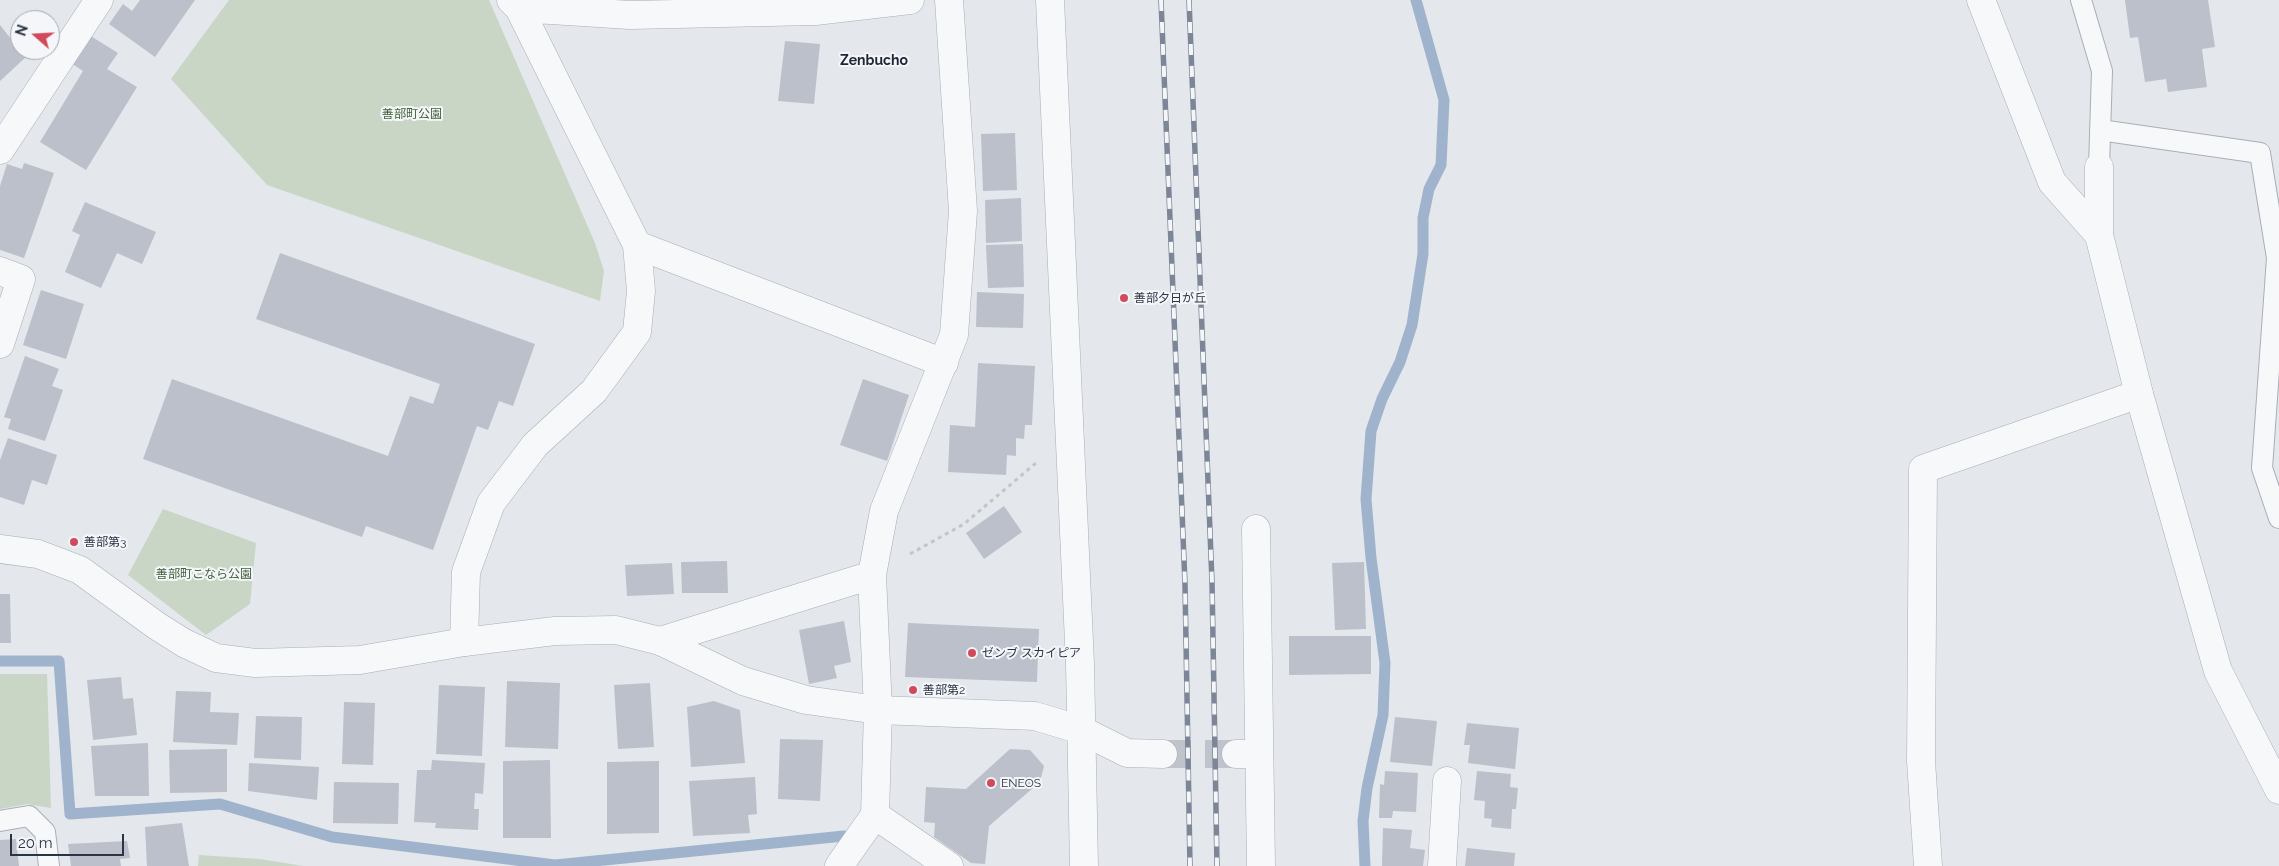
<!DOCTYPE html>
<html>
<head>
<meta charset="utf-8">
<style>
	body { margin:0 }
	#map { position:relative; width:2279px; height:866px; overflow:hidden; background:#e4e7ec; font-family:Raleway,sans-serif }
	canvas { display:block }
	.north { position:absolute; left:10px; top:10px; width:50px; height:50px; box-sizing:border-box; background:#f4f6f9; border:1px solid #a4a8b1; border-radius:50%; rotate:289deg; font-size:14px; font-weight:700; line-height:20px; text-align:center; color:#2b3445 }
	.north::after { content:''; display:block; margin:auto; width:18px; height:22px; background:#d1495b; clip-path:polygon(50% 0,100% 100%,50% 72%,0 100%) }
	.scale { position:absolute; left:10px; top:834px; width:114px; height:22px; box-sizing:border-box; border:2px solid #2b3445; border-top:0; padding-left:6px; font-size:15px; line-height:18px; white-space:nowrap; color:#2b3445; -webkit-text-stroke:4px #f4f6f9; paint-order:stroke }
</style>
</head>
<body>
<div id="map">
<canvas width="2279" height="866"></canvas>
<div class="north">N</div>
<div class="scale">20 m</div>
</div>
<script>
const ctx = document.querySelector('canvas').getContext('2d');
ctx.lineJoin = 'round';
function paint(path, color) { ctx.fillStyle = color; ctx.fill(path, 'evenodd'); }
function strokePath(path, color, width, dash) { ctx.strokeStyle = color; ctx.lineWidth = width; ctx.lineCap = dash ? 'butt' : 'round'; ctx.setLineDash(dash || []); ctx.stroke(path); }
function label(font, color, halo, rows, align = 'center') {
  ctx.font = font + ' Raleway,"Noto Sans JP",sans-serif'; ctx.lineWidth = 4; ctx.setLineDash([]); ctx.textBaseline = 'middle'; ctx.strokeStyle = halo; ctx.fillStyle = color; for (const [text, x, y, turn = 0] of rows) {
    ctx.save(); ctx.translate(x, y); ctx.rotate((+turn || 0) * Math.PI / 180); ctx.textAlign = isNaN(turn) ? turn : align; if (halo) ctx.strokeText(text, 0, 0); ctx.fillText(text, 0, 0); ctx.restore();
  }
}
const green = new Path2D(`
	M229,0h260l106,243 9,28 -4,30 -333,-116 -96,-106z
	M163,509l93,34 -6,61 -44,31 -78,-60z
	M0,674h47l4,134 -24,-4 -27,5z
	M199,855l61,4 43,7h-105z`);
const stream = new Path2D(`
	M0,661h59l11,153 150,-10 112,33 223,28 289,-29
	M1365,866l-2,-45 4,-33 16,-73 2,-52 -14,-105 -5,-59 5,-68 11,-32 18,-37 12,-37 11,-71v-36l6,-29 12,-24 3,-65 -28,-100`);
const building = new Path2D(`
	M140,0h55l-40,57 -46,-33 14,-20 9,7z
	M2125,0h83l7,47 -13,2 5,38 -39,5 -2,-13 -21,3 -7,-45 -8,1z
	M0,25l20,25 7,6 -27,25z
	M89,35l29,18 -11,16 30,18 -51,83 -46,-28 43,-71 -12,-8z
	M785,41l35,3 -6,60 -36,-3z
	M1015,133l2,57 -34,1 -2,-57z
	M24,163l30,10 -30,85 -24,-8v-64l7,-22 15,5z
	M1021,198l1,43 -36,2 -1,-43z
	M85,202l71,30 -14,32 -25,-11 -16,35 -36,-16 15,-37 -8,-4z
	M1023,244l1,43 -36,1 -2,-43z
	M280,253l255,91 -22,62 -14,-5 -11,29 -11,-4 -44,124 -67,-24 -4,11 -219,-78 29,-80 216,77 22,-60 23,8 7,-20 -184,-65z
	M41,290l43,14 -18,55 -43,-14z
	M977,292l47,2 -1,34 -47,-1z
	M25,356l34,13 -7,17 11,4 -18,51 -37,-12 3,-10 -7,-2z
	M978,363l57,3 -3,59h-7l-1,14 -8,-1v18l-9,-1 -1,20 -58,-3 2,-47 25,2z
	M863,379l46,16 -22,66 -47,-16z
	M8,438l49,17 -10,30 -15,-5 -8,25 -24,-8v-37z
	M1004,506l18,26 -38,27 -18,-26z
	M727,561l1,32h-46l-1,-31z
	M1364,562l2,67 -31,1 -3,-67z
	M672,563l2,31 -47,2 -2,-31z
	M0,594h10l1,49h-11z
	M844,621l7,41 -17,4 3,12 -28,6 -10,-54z
	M908,623l131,6 -2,53 -132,-5z
	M1289,636h82v38l-82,1z
	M121,677l2,22 10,-1 4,37 -44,5 -6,-60z
	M507,681l53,2 -2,66 -53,-2z
	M650,683l4,64 -36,2 -4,-64z
	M439,685l46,2 -3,69 -46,-2z
	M176,691l35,1 -1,20 29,1 -2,32 -64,-3z
	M714,701l26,9 5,53 -54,4 -4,-60z
	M344,702l31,1 -2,62 -31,-1z
	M256,716l46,1 -1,43 -47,-2z
	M1395,717l42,4 -5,45 -42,-4z
	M1467,723l52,5 -4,41 -47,-6 2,-18h-6z
	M780,739l43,1 -3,61 -42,-2z
	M148,743l1,53h-54l-4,-50z
	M227,749v43l-57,1 -1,-43z
	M1010,749l20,1 14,16 -4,16 -51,44 -4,38 -14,-1 -37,-26 1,-14 -11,-1 2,-35 40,2z
	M432,760l53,3 -2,31 -8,-1 -1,16h5l-1,21 -43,-2 1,-5 -22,-1 3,-52h14z
	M550,760l1,78h-48v-77z
	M659,761v72l-52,1v-72z
	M249,763l70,4 -2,33 -69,-9z
	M1385,771l33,2 -2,39 -23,-1 -1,7h-13l1,-34 4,1z
	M1477,771l34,3 -1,13 8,1 -2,21h-4l-1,20 -20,-2 1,-8 -8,-1 1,-17 -11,-1z
	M755,777l2,37 -9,1 2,18 -57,3 -4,-55z
	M334,782l65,1 -1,41 -65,-1z
	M182,823l7,43h-42l-2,-39z
	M1383,828l29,2 -2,18 15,2 -2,16h-41z
	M16,839l3,27h-19v-26z
	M127,841l3,17 -10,1 1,7h-50l-3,-22z
	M1467,848l48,5 -1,13h-49z`);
const minorTunnel = new Path2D(`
	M1163,754h73`);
const path = new Path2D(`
	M910,554l54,-30 72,-61`);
const service = new Path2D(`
	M2081,0l21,71 -3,96
	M2100,130l160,23 17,105 -15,210 17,50
	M0,821l29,-5 16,16 4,34`);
const minor = new Path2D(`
	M511,0l8,8 111,7 185,-4 95,-11
	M1981,0l71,182 47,53
	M0,150l99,-150
	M637,245l307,118
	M0,271l21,8 -21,65
	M1256,529l5,337
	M660,641l212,-66
	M464,642l2,-70 25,-69 44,-58 59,-54 43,-59 4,-41 -4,-46 -118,-237
	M1081,730l46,23 36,1
	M1236,754h23
	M875,815l74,51
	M839,866l36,-51 3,-105 -6,-135 12,-64 70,-176 9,-124 -14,-211
	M1442,866l5,-85
	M1928,866l-7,-105 2,-292 216,-75`);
const tertiary = new Path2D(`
	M1050,0l30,664 4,202
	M2099,167v68l40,159 79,277 61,119
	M0,549l38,5 42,16 77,56 27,17 32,15 39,5 105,-3 104,-18 91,-11 61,-1 44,11 83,40 63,19 72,10 157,6 46,14`);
const rail = new Path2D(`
	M1161,0l24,584 5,282
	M1189,0l23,582 5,284`);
const markers = [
	[1124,298,5,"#d1495b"],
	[74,542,5,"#d1495b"],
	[972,653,5,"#d1495b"],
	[913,690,5,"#d1495b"],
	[991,783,5,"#d1495b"]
];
const parkNames = [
	["善部町公園",412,114],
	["善部町こなら公園",204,574]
];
const poiNames = [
	["善部夕日が丘",1134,298],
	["善部第3",84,542],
	["ゼンブ スカイピア",982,653],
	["善部第2",923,690],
	["ENEOS",1001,783]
];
const neighbourhoodNames = [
	["Zenbucho",874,61]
];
paint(green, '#c9d6c5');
strokePath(stream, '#9fb4cc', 11);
paint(building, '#bbc0ca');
strokePath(minorTunnel, '#bfc3cb', 28, [28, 14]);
strokePath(service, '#a9aeb7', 22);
strokePath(minor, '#a9aeb7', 29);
strokePath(tertiary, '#a9aeb7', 29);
strokePath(path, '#c2c5cb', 3, [4, 4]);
strokePath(service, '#f7f8fa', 20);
strokePath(minor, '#f7f8fa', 28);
strokePath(tertiary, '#f7f8fa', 28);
strokePath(rail, '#7d8696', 5.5);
strokePath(rail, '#f4f6f9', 4, [11]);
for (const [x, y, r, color] of markers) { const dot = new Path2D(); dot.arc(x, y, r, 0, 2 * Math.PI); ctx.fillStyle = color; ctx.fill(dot); strokePath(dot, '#f4f6f9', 2); }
label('12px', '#3f6138', '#f4f6f9', parkNames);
label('12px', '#2b3445', '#f4f6f9', poiNames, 'left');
label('bold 14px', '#1d2536', '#f4f6f9', neighbourhoodNames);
</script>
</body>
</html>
